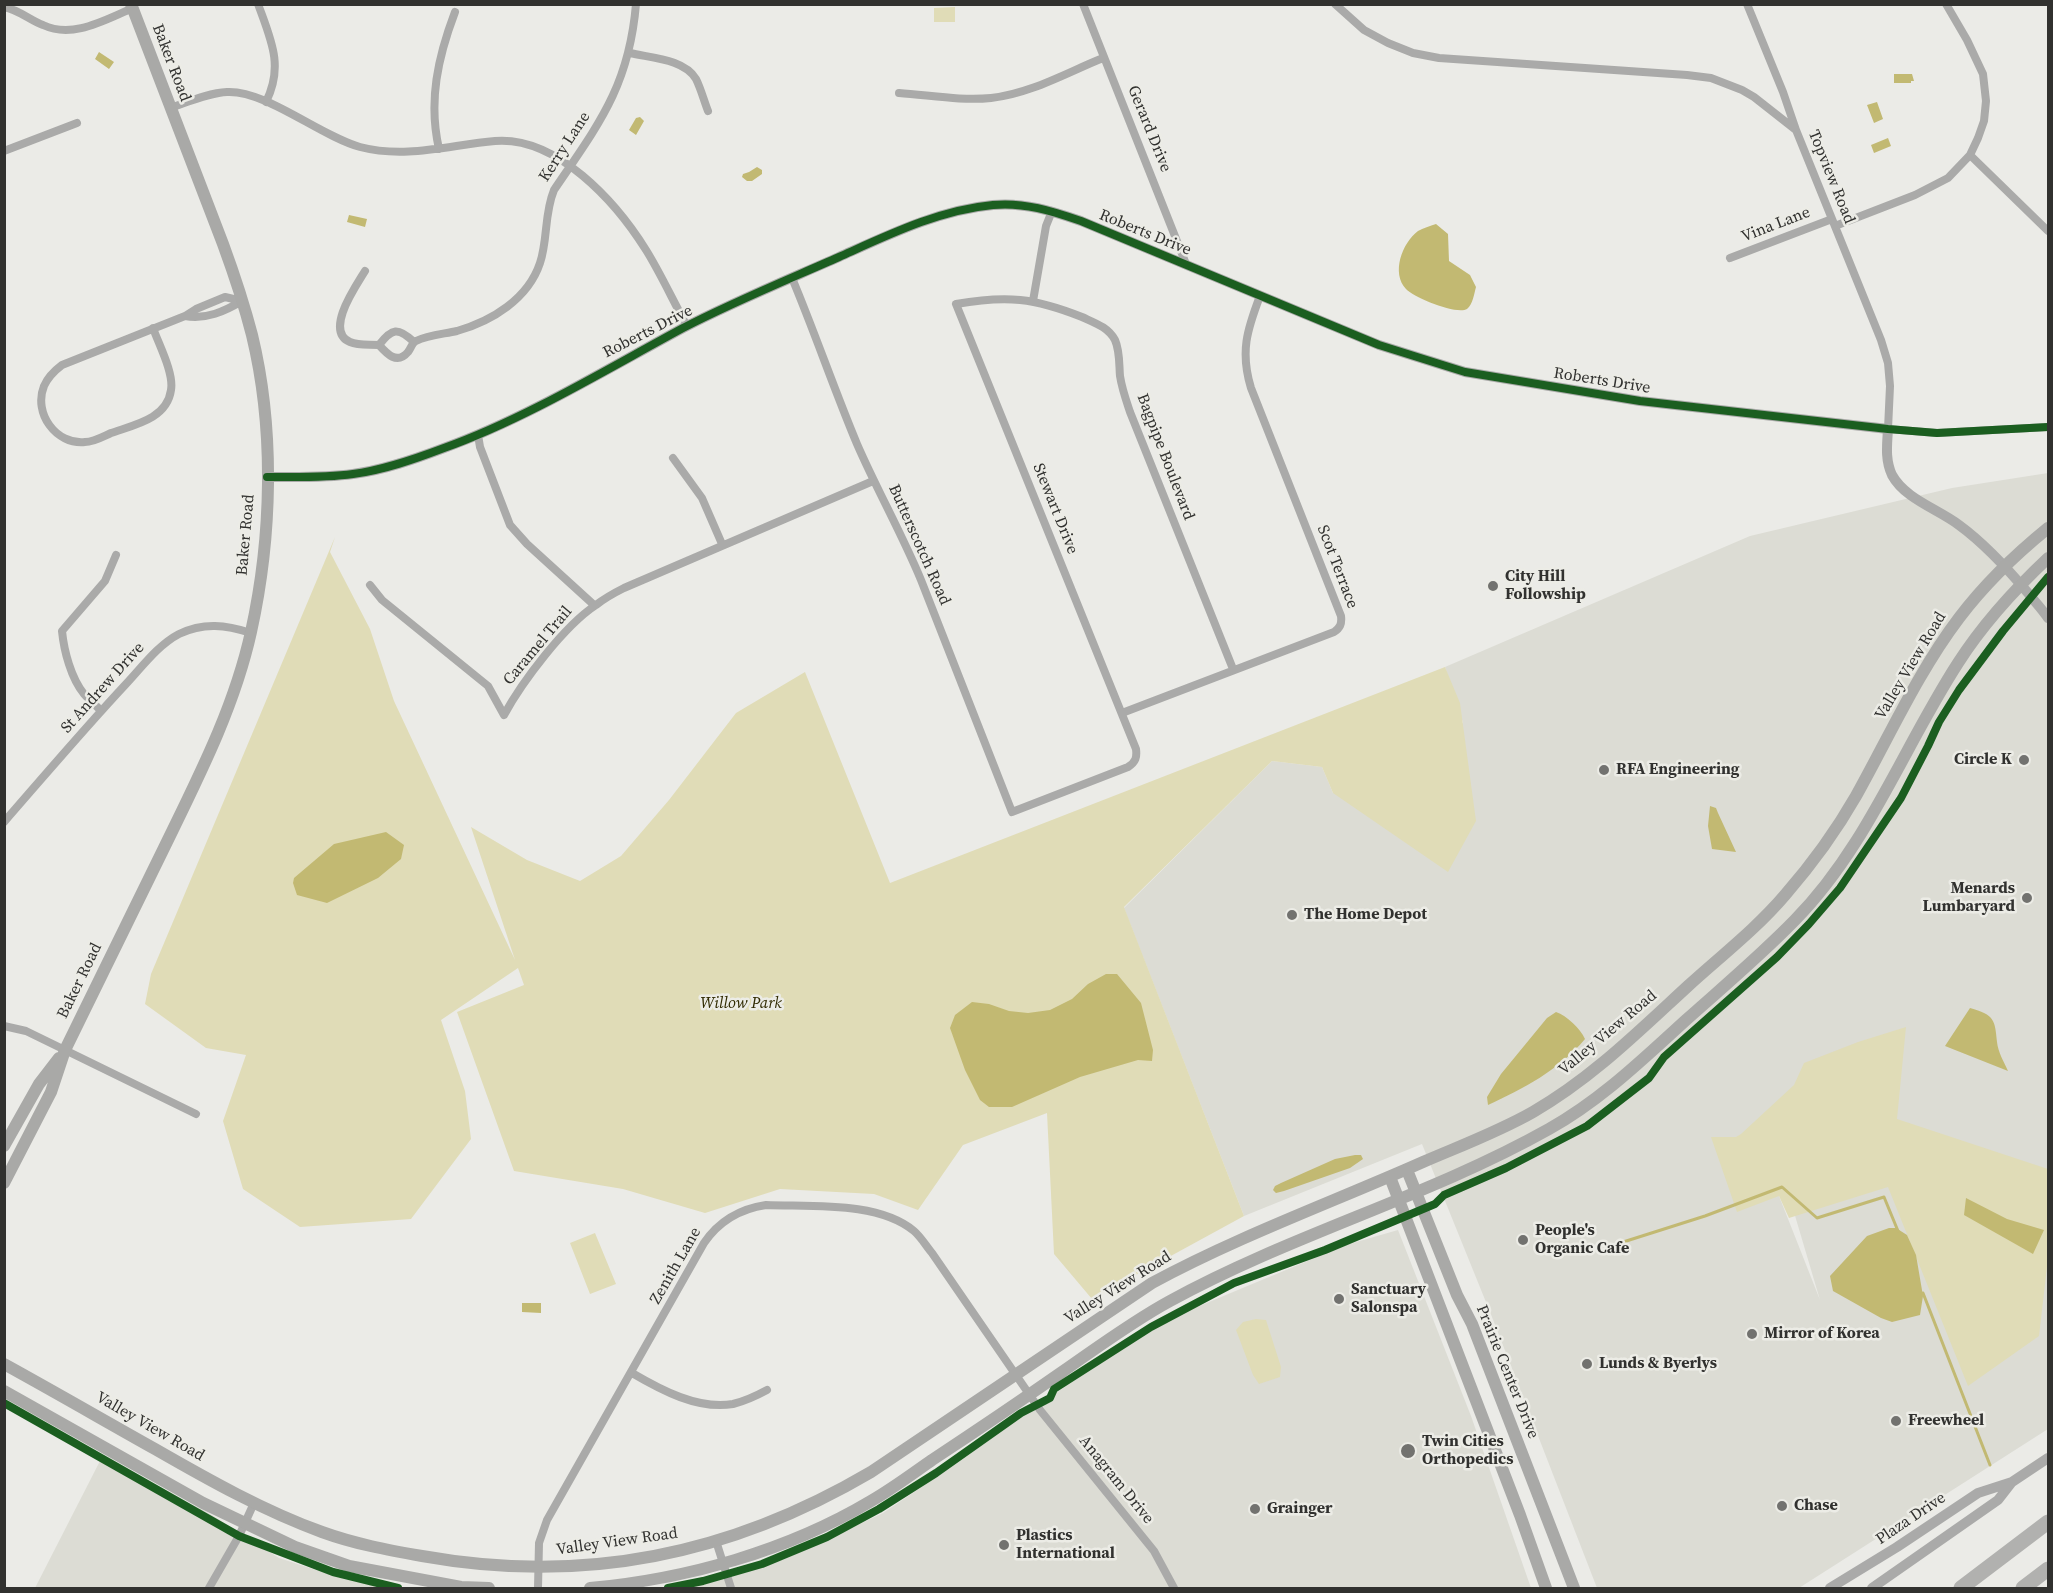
<!DOCTYPE html>
<html>
<head>
<meta charset="utf-8">
<style>
	body { margin:0 }
	#map { position:relative; width:2053px; height:1593px; overflow:hidden; background:#ebebe7; font-family:"Source Serif 4",serif }
	canvas { display:block }
	.frame { position:absolute; inset:0; border:6px solid #31312f; pointer-events:none }
</style>
</head>
<body>
<div id="map">
<canvas width="2053" height="1593"></canvas>
<div class="frame"></div>
</div>
<script>
const ctx = document.querySelector('canvas').getContext('2d');
ctx.lineJoin = 'round';
function paint(path, color) { ctx.fillStyle = color; ctx.fill(path, 'evenodd'); }
function strokePath(path, color, width, dash) { ctx.strokeStyle = color; ctx.lineWidth = width; ctx.lineCap = dash ? 'butt' : 'round'; ctx.setLineDash(dash || []); ctx.stroke(path); }
function label(font, color, halo, rows, align = 'center') {
  ctx.font = font + ' "Source Serif 4",serif'; ctx.lineWidth = 5; ctx.setLineDash([]); ctx.textBaseline = 'middle'; ctx.strokeStyle = halo; ctx.fillStyle = color; for (const [text, x, y, turn = 0] of rows) {
    ctx.save(); ctx.translate(x, y); ctx.rotate((+turn || 0) * Math.PI / 180); ctx.textAlign = isNaN(turn) ? turn : align; if (halo) ctx.strokeText(text, 0, 0); ctx.fillText(text, 0, 0); ctx.restore();
  }
}
const built = new Path2D(`
	M2048,473v956l-249,159h-202l-105,-271 -70,-173 -178,72 -120,-308 148,-147 50,6 11,26 130,-70 -18,-56 305,-131 202,-48zM1788,1192l32,108 -41,-104z
	M1398,1230l73,186 60,172h-871l63,-12 62,-17 98,-46 73,-49 74,-54 118,-78 37,-20 161,-67z
	M101,1459l106,53 72,46 65,21 46,9h-355z`);
const green = new Path2D(`
	M955,7v15h-21v-14z
	M335,537l-5,15 40,77 24,72 121,259 -44,-133 56,33 53,21 41,-25 48,-56 67,-87 69,-41 85,211 555,-216 15,36 16,118 -28,51 -115,-79 -11,-26 -50,-6 -148,146 120,309 -152,83 -38,-45 -7,-141 -84,32 -45,65 -44,-16 -94,-5 -75,24 -82,-24 -109,-18 -57,-159 67,-27 -6,-17 -77,52 24,71 6,48 -60,80 -111,8 -57,-38 -20,-68 23,-66 -40,-7 -61,-44 6,-30z
	M1906,1027l-9,92 151,50v89l-9,78 -71,50 -80,-199 -99,31 -10,-22 -42,16 -26,-75h25l5,-3 53,-49 10,-22 54,-21z
	M595,1233l21,51 -26,10 -20,-51z
	M1256,1319l10,1 15,47 -1,10 -21,7 -6,-9 -17,-45 7,-8z`);
const water = new Path2D(`
	M99,52l15,10 -5,7 -14,-10z
	M1894,74h18l2,7h-3v2h-17z
	M1877,102l6,17 -9,4 -7,-18z
	M640,117l4,4 -8,14 -7,-5 7,-12z
	M1888,138l3,8 -17,7 -3,-8z
	M757,167l5,3v4l-10,7h-5l-5,-4 1,-3 6,-2z
	M349,215l18,4 -2,8 -18,-5z
	M1436,224l12,10 1,27 21,14 6,12c-2,7 -3,17 -9,22 -10,6 -53,-11 -61,-20 -15,-16 -4,-46 12,-58 5,-3 12,-5 18,-7z
	M1710,806l6,2 2,5 18,39 -24,-3 -4,-23z
	M386,832l18,13 -3,14 -23,19 -51,25 -30,-8 -4,-12 1,-5 40,-34z
	M1106,974h11l24,29 12,47 -1,11 -14,-1 -58,17 -68,30h-23l-9,-7 -15,-30 -15,-42 5,-13 17,-13 17,2 20,7 19,2 22,-3 22,-11 16,-15z
	M1970,1008c24,7 25,11 27,34 1,10 7,20 11,29l-63,-25z
	M1556,1012c11,4 24,16 29,27 -26,31 -62,50 -97,66l-1,-8 14,-23 46,-56z
	M1355,1155h6l2,4 -13,9 -66,23 -8,2 -3,-3 2,-4 6,-3 54,-24z
	M1966,1198l41,21 37,11 -11,24 -69,-39z
	M1889,1228h7l11,7 9,20 7,41 -3,19 -28,7 -11,-4 -48,-27 -3,-15 37,-40z
	M522,1303h19v10l-19,-1z`);
const stream = new Path2D(`
	M1620,1243l85,-27 77,-29 35,31 67,-21 14,34
	M1923,1293l67,172`);
const minor = new Path2D(`
	M258,4c13,36 26,62 8,98
	M1083,4l103,260
	M1335,4l29,26 24,13 25,10 26,5 248,17 24,3 31,12 12,7 42,33 85,210 7,23 2,23 -2,43 49,4 111,-6
	M1747,4l36,88 13,38
	M4,7c15,3 26,13 39,18 30,14 61,-5 90,-17
	M630,53c21,5 54,6 66,26 5,10 8,22 12,32
	M899,93c30,2 62,8 92,5 39,-4 77,-26 112,-40
	M170,108c18,-6 38,-15 57,-16 39,-2 93,44 133,55 46,12 89,-2 135,-6 62,-5 121,61 151,109 15,24 27,51 41,76
	M439,149c-11,-48 -1,-92 16,-137
	M4,151l73,-28
	M1970,155l78,76
	M1835,226l80,-31 33,-17 22,-23 8,-17 6,-17 2,-20 -3,-27 -16,-34 -21,-36
	M1730,258l102,-39
	M365,271c-9,15 -41,60 -15,71 9,4 20,2 29,3 8,9 18,20 29,7 3,-4 4,-9 8,-11 12,-6 28,-7 41,-10 35,-10 71,-32 83,-68 8,-24 4,-49 14,-73 44,-65 75,-103 82,-186
	M792,278c23,55 42,111 65,166 20,46 45,90 64,136l91,232 116,-45c8,-5 9,-10 8,-18l-180,-445c51,-9 78,-6 126,13 13,6 26,10 33,23 5,11 4,25 5,36 2,13 6,24 10,36l103,257
	M1033,301l13,-75 6,-15
	M185,316c21,4 40,-5 57,-15
	M153,328c6,17 21,45 18,62 -4,29 -37,35 -60,43 -7,3 -17,9 -26,9 -29,3 -52,-29 -41,-56 4,-9 10,-15 18,-21l123,-49 11,-7 29,-12 17,4
	M379,345c13,-17 19,-18 35,-3
	M478,435l2,12 30,78 17,19 67,61
	M673,458l29,40 20,46
	M370,585l12,15 106,86 16,29c18,-33 60,-89 92,-110 9,-7 18,-12 28,-17l249,-107
	M101,711c-5,-6 -12,-11 -17,-17 -13,-16 -20,-43 -22,-63l43,-50 11,-26
	M1122,713l212,-81c6,-4 8,-8 7,-16l-90,-228c-11,-36 -4,-58 9,-92
	M4,822c41,-47 80,-93 122,-138 16,-17 32,-39 53,-50 25,-12 47,-9 72,-1
	M4,1026l22,5 170,83
	M632,1373c29,17 66,37 101,31 12,-3 23,-8 34,-14
	M716,1541l15,47
	M209,1588l30,-52 15,-33
	M538,1588l1,-45 8,-23 157,-277c15,-22 35,-34 62,-38 45,2 112,-4 148,26 7,6 12,15 18,22l108,157 114,141 20,37`);
const tertiary = new Path2D(`
	M267,477c29,0 58,1 86,-3 31,-4 62,-15 91,-26 81,-29 163,-79 239,-120 50,-26 104,-48 156,-71 49,-22 100,-47 154,-52 31,-3 59,6 88,16l298,124 86,27 175,29 248,28c-1,16 -3,31 4,46 13,24 46,34 67,50 26,19 48,43 69,68 7,9 14,16 20,25
	M1830,1588l67,-41 81,-54 34,-11
	M1872,1588l126,-88 14,-18 36,-24`);
const secondary = new Path2D(`
	M4,1146l35,-62 20,-26
	M1407,1170l50,125 15,29 102,264
	M1390,1177l130,338 26,73
	M4,1183l47,-91 14,-42c32,-66 65,-133 98,-200 34,-70 71,-141 88,-218 21,-95 24,-202 1,-297 -8,-31 -18,-61 -29,-91l-92,-240
	M4,1364c51,28 101,57 151,85 54,31 109,62 167,83 33,12 66,18 100,24 162,29 308,-1 449,-84l281,-189c87,-47 181,-81 271,-121 37,-16 75,-30 110,-50 59,-34 106,-81 155,-126 33,-30 69,-58 97,-91 27,-31 51,-64 71,-99 33,-59 62,-124 103,-178 25,-33 57,-64 89,-90
	M4,1391l199,112 92,44 54,19 112,21 28,1
	M590,1588c97,-9 197,-37 281,-87 21,-12 41,-27 61,-41 44,-29 87,-58 130,-88 36,-25 71,-51 108,-71 122,-67 258,-104 379,-172 52,-29 94,-70 137,-109 37,-33 75,-65 109,-100 72,-73 108,-172 163,-257 25,-39 57,-74 90,-105`);
const motorway = new Path2D(`
	M1961,1588l87,-66
	M2023,1588l25,-19`);
const cycleway = new Path2D(`
	M267,477c29,0 58,1 86,-3 31,-4 62,-15 91,-26 81,-29 163,-79 239,-120 50,-26 104,-48 156,-71 49,-22 100,-47 154,-52 31,-3 59,6 88,16l298,124 86,27 175,29 248,28 49,4 111,-6
	M4,1403l235,133 94,36 65,16
	M668,1588l35,-7 59,-17 65,-27 52,-28 57,-36 85,-60 29,-15 4,-9 97,-62 83,-44 91,-33 110,-46 9,-9 62,-27 81,-42 62,-48 15,-21 113,-100 32,-33 31,-36 61,-90 27,-52 11,-24 20,-32 44,-59 45,-54`);
const markers = [
	[1493,586,6,"#72726f"],
	[2024,760,6,"#72726f"],
	[1604,770,6,"#72726f"],
	[2027,898,6,"#72726f"],
	[1292,915,6,"#72726f"],
	[1523,1240,6,"#72726f"],
	[1339,1299,6,"#72726f"],
	[1752,1334,6,"#72726f"],
	[1587,1364,6,"#72726f"],
	[1896,1421,6,"#72726f"],
	[1408,1451,8,"#72726f"],
	[1782,1506,6,"#72726f"],
	[1255,1509,6,"#72726f"],
	[1004,1545,6,"#72726f"]
];
const streetNames = [
	["Baker Road",171,63,69],
	["Gerard Drive",1149,129,68],
	["Kerry Lane",565,147,-57],
	["Topview Road",1831,177,68],
	["Vina Lane",1776,225,-21],
	["Roberts Drive",1145,233,22],
	["Roberts Drive",648,332,-27],
	["Roberts Drive",1602,381,9],
	["Bagpipe Boulevard",1165,457,69],
	["Stewart Drive",1055,509,68],
	["Baker Road",246,535,-85],
	["Butterscotch Road",919,545,66],
	["Scot Terrace",1337,567,69],
	["Caramel Trail",538,646,-50],
	["Valley View Road",1911,666,-59],
	["St Andrew Drive",103,688,-48],
	["Baker Road",80,981,-64],
	["Valley View Road",1608,1033,-40],
	["Zenith Lane",676,1266,-60],
	["Valley View Road",1118,1288,-32],
	["Prairie Center Drive",1507,1372,68],
	["Valley View Road",150,1427,30],
	["Anagram Drive",1116,1480,51],
	["Plaza Drive",1911,1519,-34],
	["Valley View Road",617,1542,-8]
];
const poiNames = [
	["City Hill",1505,577],
	["Followship",1505,595],
	["Circle K",2012,760,"right"],
	["RFA Engineering",1616,770],
	["Menards",2015,889,"right"],
	["Lumbaryard",2015,907,"right"],
	["The Home Depot",1304,915],
	["People's",1535,1231],
	["Organic Cafe",1535,1249],
	["Sanctuary",1351,1290],
	["Salonspa",1351,1308],
	["Mirror of Korea",1764,1334],
	["Lunds & Byerlys",1599,1364],
	["Freewheel",1908,1421],
	["Twin Cities",1422,1442],
	["Orthopedics",1422,1460],
	["Chase",1794,1506],
	["Grainger",1267,1509],
	["Plastics",1016,1536],
	["International",1016,1554]
];
const parkNames = [
	["Willow Park",741,1004]
];
paint(built, '#dcdcd4');
paint(green, '#e0dcb7');
paint(water, '#c2b972');
strokePath(stream, '#c2b972', 3);
strokePath(minor, '#aaaaa9', 8);
strokePath(tertiary, '#aaaaa9', 10);
strokePath(secondary, '#a9a9a7', 12);
strokePath(motorway, '#b1b1af', 15);
strokePath(cycleway, '#1b5e20', 8);
for (const [x, y, r, color] of markers) { const dot = new Path2D(); dot.arc(x, y, r, 0, 2 * Math.PI); ctx.fillStyle = color; ctx.fill(dot); strokePath(dot, '#ecece6', 2); }
label('16px', '#31312f', '#ecece6', streetNames);
label('bold 16px', '#31312f', '#ecece6', poiNames, 'left');
label('italic 16px', '#302a00', '#ecece6', parkNames);
</script>
</body>
</html>
